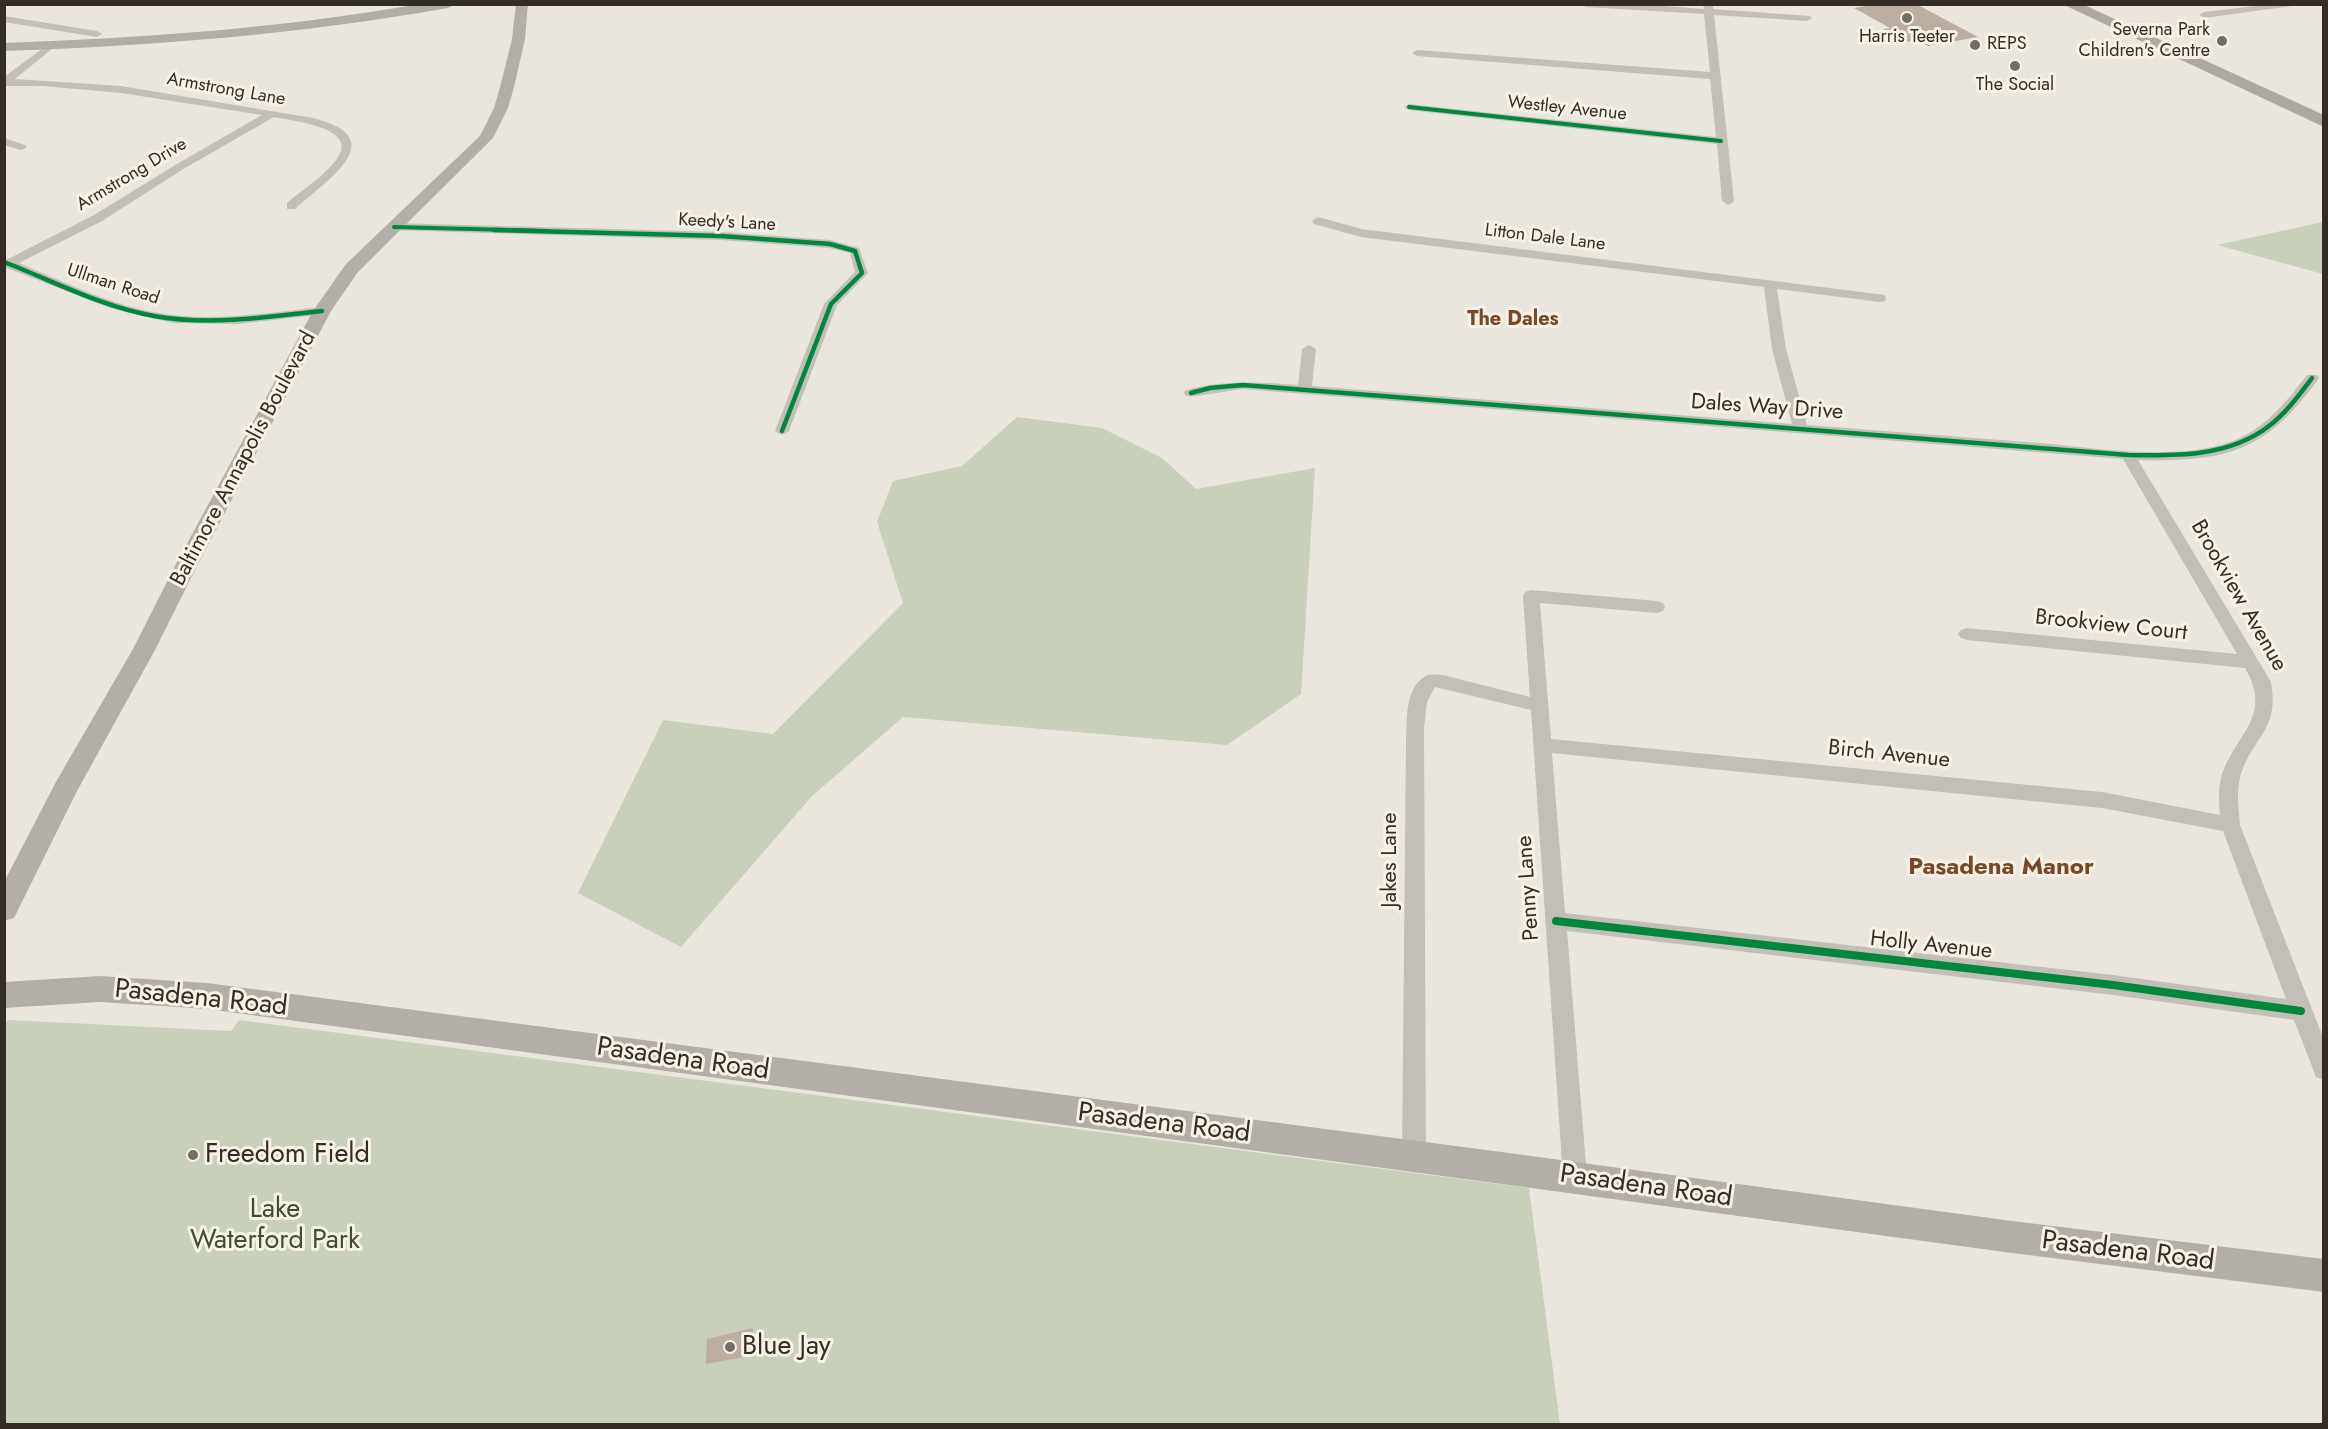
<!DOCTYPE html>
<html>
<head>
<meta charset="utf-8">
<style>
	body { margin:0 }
	#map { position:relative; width:2328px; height:1429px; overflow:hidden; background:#eae6de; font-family:Jost,sans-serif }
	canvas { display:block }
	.frame { position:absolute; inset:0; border:6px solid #332c27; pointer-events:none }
</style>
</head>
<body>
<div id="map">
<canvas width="2328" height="1429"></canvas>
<div class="frame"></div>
</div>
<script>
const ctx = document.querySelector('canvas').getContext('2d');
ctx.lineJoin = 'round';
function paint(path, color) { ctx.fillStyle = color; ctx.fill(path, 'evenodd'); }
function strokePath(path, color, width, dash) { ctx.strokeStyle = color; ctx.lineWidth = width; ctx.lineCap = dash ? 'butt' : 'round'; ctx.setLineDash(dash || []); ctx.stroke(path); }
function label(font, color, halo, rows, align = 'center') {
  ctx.font = font + ' Jost,sans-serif'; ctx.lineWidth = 6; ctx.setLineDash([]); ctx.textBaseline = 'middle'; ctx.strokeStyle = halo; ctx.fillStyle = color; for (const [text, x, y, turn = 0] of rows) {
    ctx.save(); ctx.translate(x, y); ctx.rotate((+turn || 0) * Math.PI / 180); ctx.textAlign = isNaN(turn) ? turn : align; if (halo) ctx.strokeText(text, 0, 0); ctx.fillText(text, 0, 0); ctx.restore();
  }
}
const green = new Path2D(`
	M2323,222v52l-106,-29z
	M1017,417l85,11 60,30 34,31 119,-21 -14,226 -74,51 -324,-28 -91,79 -131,151 -103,-54 85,-173 110,14 130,-131 -26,-81 16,-41 69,-15z
	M8,1020l223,11 8,-11 1290,168 31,236h-1555v-401z`);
const building = new Path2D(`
	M1878,4h38l62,33 -50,9 -11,-6 -11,2 -23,-13 7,-1 -36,-20z
	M753,1328l2,27 -49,9 1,-25z`);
const minor = new Path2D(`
	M1582,4h56l66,5 -1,-5h10v5l97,7 2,2 -5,3 -93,-6 20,186 -2,2 -4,2 -6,-4 -5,-57 -308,-34 -5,-3 5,-3 307,33 -6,-58 -293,-23 -5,-3 5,-3 293,22 -6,-58 -118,-7z
	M2273,4h34l-103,14 -5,-3 5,-3z
	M4,16l93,15 5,3 -5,3 -93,-15z
	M50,43l3,1v4l-38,31 106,7 192,32c81,20 14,62 -18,91h-8v-6c15,-13 36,-26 49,-43 26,-33 -45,-39 -62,-43l-89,51 -83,53 -83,42c43,18 87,40 134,49 55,11 113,1 169,-5l7,4 -2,3 -90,10 -64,-1 -63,-15 -106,-41v-9l4,1 86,-44 83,-51 85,-49 -141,-22 -78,-7h-39v-9z
	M4,138l21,7 2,2 -6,3 -17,-5z
	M1318,217l44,12 523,66 1,3 -1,3 -5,1 -103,-13 9,60 21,76c77,6 155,12 232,18 59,5 138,19 194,-2 33,-13 53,-39 74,-66h10l2,3c-53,74 -92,84 -181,82l133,222c9,50 -20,55 -31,96 -4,15 -1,32 0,47l84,215v40l-8,-3 -22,-57 -181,-25 -546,-64 20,246 -4,8 -8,4 -8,-4 -4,-8 -32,-467 -96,-23 -8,15 -3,25 2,429 -4,8 -8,3 -8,-3 -4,-8 4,-412c1,-20 -2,-54 18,-67 5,-4 13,-2 19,-2l87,22 -7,-101 2,-4 6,-2 126,11 6,2 2,4 -2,4 -6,2 -117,-10 11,136 551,53 118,23c-1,-12 -2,-25 1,-37 13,-44 53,-60 24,-110l-278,-28 -6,-2 -3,-4 3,-4 6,-2 270,26 -114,-195 -880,-70c-12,1 -50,9 -57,7l-2,-3 2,-3c38,-10 73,-8 112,-5l4,-36 7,-4 7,4 -4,37 480,38 -20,-75 -8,-62 -403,-50 -47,-13 -2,-3zM1552,753l550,55 121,23 63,168 -173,-24 -548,-62z
	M394,223l327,9 109,8 29,8 9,25 -31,32 -48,126 -7,4 -7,-4 49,-127 31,-32 -5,-19 -21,-5 -108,-8 -331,-10v-6z`);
const secondary = new Path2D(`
	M516,4h12l-3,35 -11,48 -6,21 -15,30 -135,134 -27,39 -132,251 -44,88 -78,141 -63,127 -10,3v-39l53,-102 76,-131 44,-87 136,-251 33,-47 134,-128 14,-28 6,-21 12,-48z
	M100,976l107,7 1287,168 518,70 312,38v33l-312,-39 -1805,-244 -107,-7 -96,6v-26z`);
const primary = new Path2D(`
	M420,4h35l-7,4c-147,26 -294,38 -444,43v-8c140,-5 279,-15 416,-39z`);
const trunk = new Path2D(`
	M2062,4h20l242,111v12z`);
const cyclewayFar3 = new Path2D(`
	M1409,107l312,34
	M394,227l154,4`);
const cyclewayFar2 = new Path2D(`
	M494,230l227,6 109,8 25,7 7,22 -31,31 -49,127
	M4,262c49,19 98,45 150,54 56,10 112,1 168,-5
	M1191,393l19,-5 33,-3 885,70c48,1 101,2 141,-29 17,-13 30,-31 43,-48`);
const cyclewayFar1 = new Path2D(`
	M1556,921l5,1`);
const cycleway = new Path2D(`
	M1556,921l557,64 188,26`);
const markers = [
	[1907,18,6,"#736d67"],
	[2222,41,6,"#736d67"],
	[1975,45,6,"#736d67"],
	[2015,66,6,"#736d67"],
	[193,1155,6,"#736d67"],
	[730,1347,6,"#736d67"]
];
const farPoinames = [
	["Severna Park",2210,31,"right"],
	["Children's Centre",2210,52,"right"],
	["Harris Teeter",1907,38],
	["REPS",1987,45,"left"],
	["The Social",2015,86]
];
const farStreetnames = [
	["Armstrong Lane",226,90,10],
	["Westley Avenue",1567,109,6],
	["Armstrong Drive",132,175,-31],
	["Keedy's Lane",727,223,3],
	["Litton Dale Lane",1545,238,7],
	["Ullman Road",113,285,18]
];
const farNeighbourhoodnames = [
	["The Dales",1513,320]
];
const streetNames = [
	["Dales Way Drive",1767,408,4],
	["Baltimore Annapolis Boulevard",244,459,-62],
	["Brookview Avenue",2238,596,60],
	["Brookview Court",2111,626,6],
	["Birch Avenue",1889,755,6],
	["Jakes Lane",1391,860,-90],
	["Penny Lane",1529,888,-94],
	["Holly Avenue",1931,946,6]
];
const neighbourhoodNames = [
	["Pasadena Manor",2001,868]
];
const nearStreetnames = [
	["Pasadena Road",201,999,6],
	["Pasadena Road",683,1060,8],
	["Pasadena Road",1164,1124,7],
	["Pasadena Road",1646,1187,8],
	["Pasadena Road",2128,1252,7]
];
const nearPoinames = [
	["Freedom Field",205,1155],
	["Blue Jay",742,1347]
];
const nearParknames = [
	["Lake",275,1210],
	["Waterford Park",275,1241]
];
paint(green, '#c8cfba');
paint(building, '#bcada2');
paint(minor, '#c3beb8');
paint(secondary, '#b3afa8');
paint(primary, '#b1ada7');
paint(trunk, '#ada9a2');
strokePath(cyclewayFar3, '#00873e', 4);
strokePath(cyclewayFar2, '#00873e', 4.5);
strokePath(cyclewayFar1, '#00873e', 6);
strokePath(cycleway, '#00873e', 8);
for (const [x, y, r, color] of markers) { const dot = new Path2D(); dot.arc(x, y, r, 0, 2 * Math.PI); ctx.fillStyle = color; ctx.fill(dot); strokePath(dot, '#f7f1e6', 2); }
label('18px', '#332c27', '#f7f1e6', farPoinames);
label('18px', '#332c27', '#f7f1e6', farStreetnames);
label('bold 20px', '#794729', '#f7f1e6', farNeighbourhoodnames);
label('22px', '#332c27', '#f7f1e6', streetNames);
label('bold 24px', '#794729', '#f7f1e6', neighbourhoodNames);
label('27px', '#332c27', '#f7f1e6', nearStreetnames);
label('27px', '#332c27', '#f7f1e6', nearPoinames, 'left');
label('27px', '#3e4e2e', '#f7f1e6', nearParknames);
</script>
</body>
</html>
